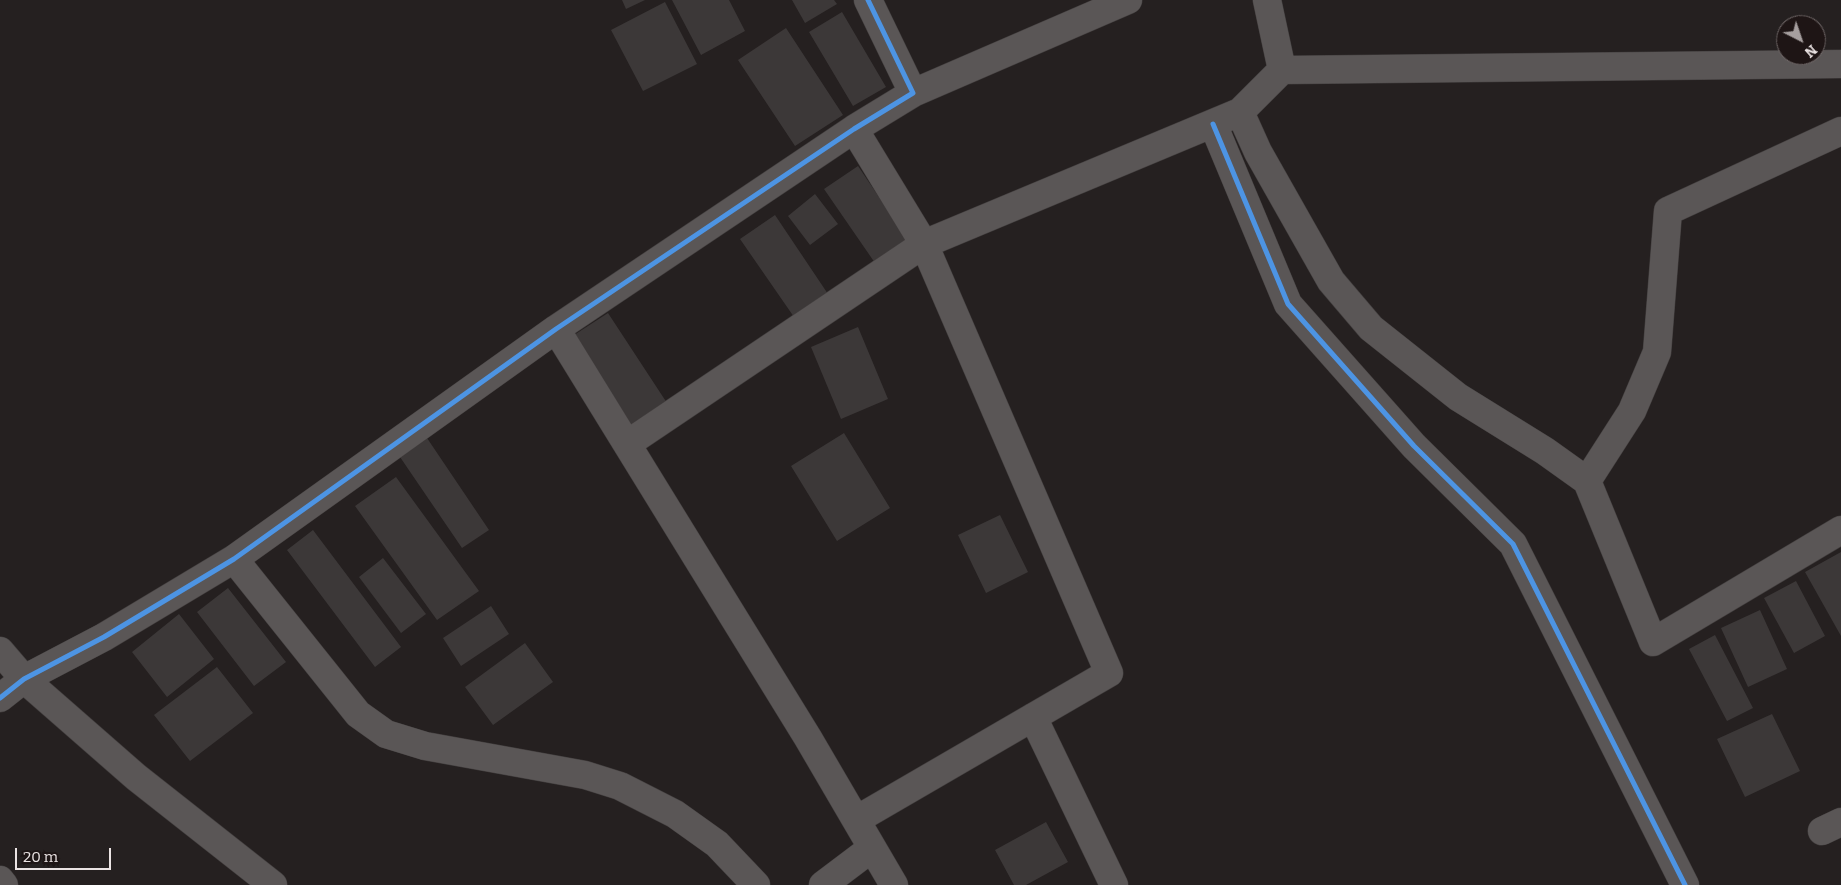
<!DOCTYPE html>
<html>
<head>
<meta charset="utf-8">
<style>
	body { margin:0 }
	#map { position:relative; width:1841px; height:885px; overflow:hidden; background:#252020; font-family:Bitter,serif }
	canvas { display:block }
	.north { position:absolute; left:1776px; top:15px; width:50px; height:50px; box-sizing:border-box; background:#1e1515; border:1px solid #706868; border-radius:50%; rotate:139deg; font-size:14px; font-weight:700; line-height:20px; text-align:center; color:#ebe4e4 }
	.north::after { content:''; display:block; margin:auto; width:18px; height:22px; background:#a69f9f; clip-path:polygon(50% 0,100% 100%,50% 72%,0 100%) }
	.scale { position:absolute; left:15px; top:848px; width:96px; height:22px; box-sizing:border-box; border:2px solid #ebe4e4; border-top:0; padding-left:6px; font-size:15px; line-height:18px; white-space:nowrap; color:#ebe4e4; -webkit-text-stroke:4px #1e1515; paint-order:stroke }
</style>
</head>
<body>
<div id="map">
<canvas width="1841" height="885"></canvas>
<div class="north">N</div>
<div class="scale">20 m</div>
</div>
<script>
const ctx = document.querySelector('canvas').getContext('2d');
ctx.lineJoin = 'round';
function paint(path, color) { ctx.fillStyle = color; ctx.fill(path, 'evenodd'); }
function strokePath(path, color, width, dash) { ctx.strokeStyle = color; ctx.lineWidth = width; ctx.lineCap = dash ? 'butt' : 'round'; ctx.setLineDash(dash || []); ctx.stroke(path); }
const building = new Path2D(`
	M622,0h23l-19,9z
	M672,0h57l16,31 -44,24z
	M792,0h42l3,4 -32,19z
	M665,2l32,62 -54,27 -32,-61z
	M842,12l44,75 -33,19 -44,-74z
	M786,28l57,87 -48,31 -57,-86z
	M858,166l50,74 -33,23 -51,-74z
	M815,194l23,30 -28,21 -22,-29z
	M775,215l53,79 -34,23 -54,-78z
	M608,313l59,90 -37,24 -59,-90z
	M858,327l30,72 -47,20 -30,-72z
	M844,433l46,75 -53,33 -46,-75z
	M427,438l62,92 -27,18 -62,-91z
	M396,477l83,114 -42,29 -82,-114z
	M1000,515l28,57 -42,21 -28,-58z
	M313,530l88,117 -26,20 -88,-117z
	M1841,552v84l-36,-64z
	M383,558l43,56 -25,19 -42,-56z
	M1796,581l29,55 -31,17 -30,-55z
	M228,588l58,74 -32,24 -57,-74z
	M491,606l18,28 -48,32 -18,-28z
	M1760,610l27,59 -39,18 -27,-59z
	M179,614l35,45 -47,38 -35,-45z
	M1715,635l38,73 -26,13 -38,-72z
	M525,643l28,39 -60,43 -28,-38z
	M217,667l36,46 -63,48 -36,-46z
	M1772,714l28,57 -55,26 -28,-58z
	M1046,822l22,40 -42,23h-12l-19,-35z`);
const minor = new Path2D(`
	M1267,0l15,70 559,-6
	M1282,70l-42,42 18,40 73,129 40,47 87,69 87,54 42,30
	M913,93l215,-93
	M1213,124l75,180 126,142 99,98 172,341
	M854,129l70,115 185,429 -253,147
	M1841,131l-173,80 -11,141 -25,59 -45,70 66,161 188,-112
	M556,329l252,409 86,147
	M627,444l297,-200 316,-132
	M234,559l124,155 28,20 39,12 160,29 35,11 55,28 42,30 39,41
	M0,651l24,28 112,98 137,108
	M0,698l24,-19 80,-42 130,-78 322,-230 298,-200 59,-36 -45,-93
	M1033,717l81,168
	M1822,831l19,-9
	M0,880l4,5
	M823,885l49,-37`);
const cycleway = new Path2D(`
	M1213,124l75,180 126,142 99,98 172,341
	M0,698l24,-19 80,-42 130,-78 322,-230 298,-200 59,-36 -45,-93`);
paint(building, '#3c3838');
strokePath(minor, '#423e3e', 29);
strokePath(minor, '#5a5656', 28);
strokePath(cycleway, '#4d94e3', 5);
</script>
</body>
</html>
